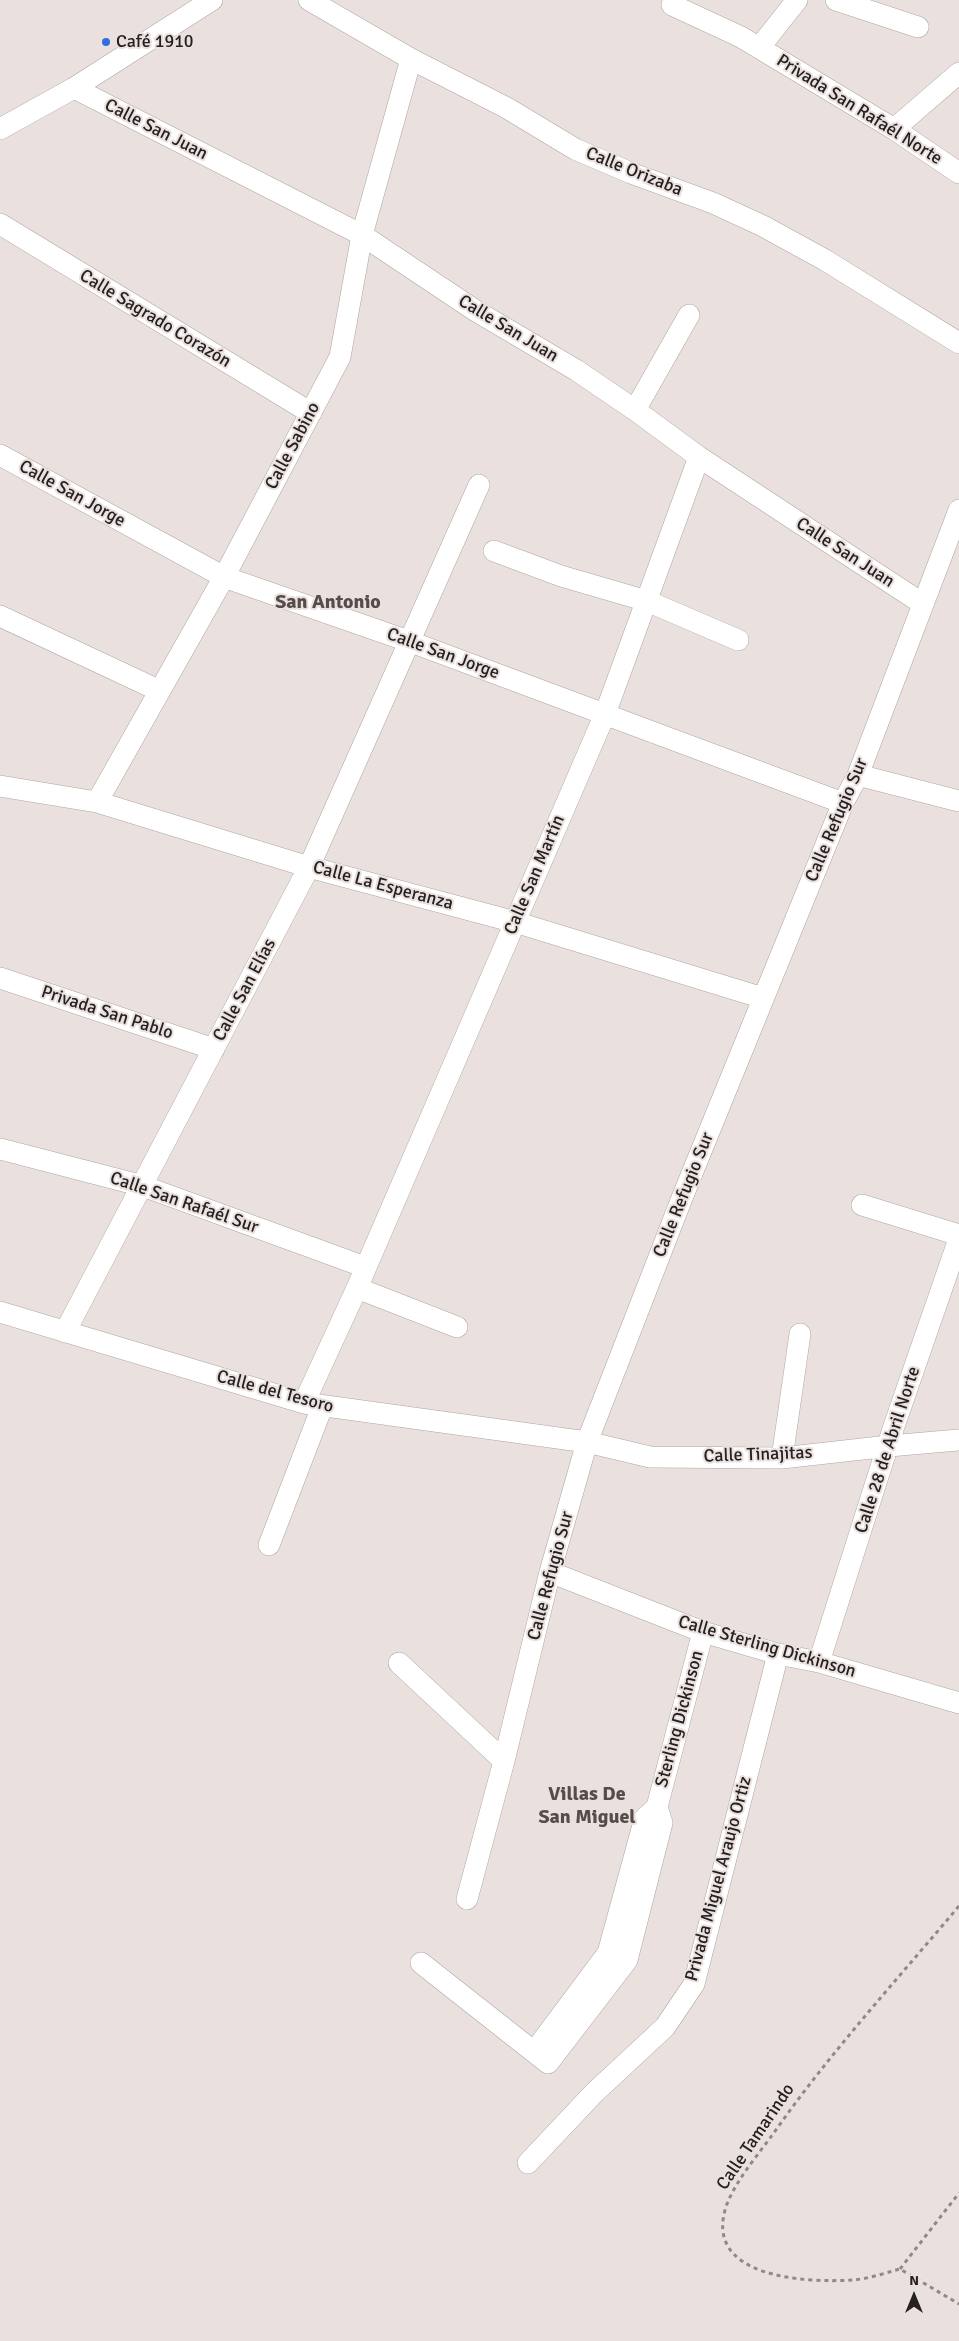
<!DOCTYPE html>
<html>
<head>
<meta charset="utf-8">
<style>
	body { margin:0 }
	#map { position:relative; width:959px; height:2341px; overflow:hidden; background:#eae1de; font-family:Signika,sans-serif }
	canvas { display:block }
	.north { position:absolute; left:889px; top:2271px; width:50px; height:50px; -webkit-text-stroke:4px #eae1de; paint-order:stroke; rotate:0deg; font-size:14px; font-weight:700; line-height:20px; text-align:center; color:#242120 }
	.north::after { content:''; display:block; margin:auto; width:18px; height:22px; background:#242120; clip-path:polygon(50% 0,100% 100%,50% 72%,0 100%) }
</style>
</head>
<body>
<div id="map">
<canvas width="959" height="2341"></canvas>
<div class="north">N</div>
</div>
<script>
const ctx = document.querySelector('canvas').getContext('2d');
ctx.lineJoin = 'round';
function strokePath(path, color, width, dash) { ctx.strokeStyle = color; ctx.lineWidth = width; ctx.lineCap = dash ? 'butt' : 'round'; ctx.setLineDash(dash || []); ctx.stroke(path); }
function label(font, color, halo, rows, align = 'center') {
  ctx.font = font + ' Signika,sans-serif'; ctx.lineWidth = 4; ctx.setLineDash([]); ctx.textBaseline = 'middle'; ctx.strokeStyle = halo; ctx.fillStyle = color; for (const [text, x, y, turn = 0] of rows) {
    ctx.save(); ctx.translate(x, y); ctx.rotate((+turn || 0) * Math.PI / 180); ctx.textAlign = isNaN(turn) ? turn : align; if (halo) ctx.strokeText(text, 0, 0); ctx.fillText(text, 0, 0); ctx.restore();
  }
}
const path = new Path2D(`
	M959,1906c-63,75 -130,148 -186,228 -16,22 -36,45 -46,70 -27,74 79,79 125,76 16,-1 33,-7 48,-11l59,35
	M900,2269l59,-76`);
const street = new Path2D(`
	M309,0l102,59 96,49 68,41 56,24 82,30 50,23 62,34 134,83
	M836,0l82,27
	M672,5l69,32 153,92 65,44
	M759,48l38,-48
	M74,88l288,147 114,76 100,59 59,40 64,47 224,147
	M0,129l74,-41 138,-88
	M894,129l65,-56
	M0,224l311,189
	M635,410l54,-95
	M0,455l224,122 187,65 432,161
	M494,551l67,25 86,25 91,39
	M0,616l160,75
	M858,775l101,26
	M0,786l97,16 212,65 206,55 248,76
	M97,802l127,-225 116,-220 22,-122 49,-176
	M0,978l214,71
	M0,1149l143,37 222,81
	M862,1205l97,30
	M357,1288l100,39
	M0,1312l304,91 283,39 63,15 132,1 107,-12 70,-6
	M65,1332l244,-465 170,-382
	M304,1403l53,-115 248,-574 94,-257
	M782,1458l18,-124
	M269,1545l53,-138
	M550,1572l153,60 75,22 41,8 140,41
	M819,1662l74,-233 66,-190
	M399,1663l105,98
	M467,1899l37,-138 46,-189 37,-130 95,-244 161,-395 15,-28 101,-265
	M421,1963l127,100 79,-103 35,-137 -5,-16 46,-175
	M534,2052l74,-99 37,-135 12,-11
	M528,2163l66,-70 71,-66 29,-43 84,-330`);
const markers = [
	[106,42,5,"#316ddb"]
];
const poiNames = [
	["Café 1910",116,42]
];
const streetNames = [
	["Privada San Rafaél Norte",859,110,32],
	["Calle San Juan",156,130,27],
	["Calle Orizaba",634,172,22],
	["Calle Sagrado Corazón",155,319,31],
	["Calle San Juan",508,329,31],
	["Calle Sabino",293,446,-62],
	["Calle San Jorge",72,494,29],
	["Calle San Juan",845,553,33],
	["Calle San Jorge",443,654,20],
	["Calle Refugio Sur",837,820,-67],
	["Calle San Martín",535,875,-67],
	["Calle La Esperanza",383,886,15],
	["Calle San Elías",245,990,-62],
	["Privada San Pablo",107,1013,18],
	["Calle Refugio Sur",684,1195,-68],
	["Calle San Rafaél Sur",184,1203,19],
	["Calle del Tesoro",275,1392,15],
	["Calle 28 de Abril Norte",888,1450,-72],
	["Calle Tinajitas",758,1455,-2],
	["Calle Refugio Sur",551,1576,-75],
	["Calle Sterling Dickinson",767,1647,16],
	["Sterling Dickinson",680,1719,-75],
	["Privada Miguel Araujo Ortiz",719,1879,-75],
	["Calle Tamarindo",756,2137,-56]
];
const quarterNames = [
	["San Antonio",328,603],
	["Villas De",587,1795],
	["San Miguel",587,1818]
];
strokePath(street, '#aea5a2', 22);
strokePath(path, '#8f8987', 3, [4, 4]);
strokePath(street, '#fff', 21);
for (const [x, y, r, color] of markers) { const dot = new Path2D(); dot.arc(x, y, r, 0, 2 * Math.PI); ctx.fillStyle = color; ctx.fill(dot); strokePath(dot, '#eae1de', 2); }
label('18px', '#242120', '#eae1de', poiNames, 'left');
label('18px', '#242120', '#eae1de', streetNames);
label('bold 20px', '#544d4a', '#eae1de', quarterNames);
</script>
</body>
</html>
